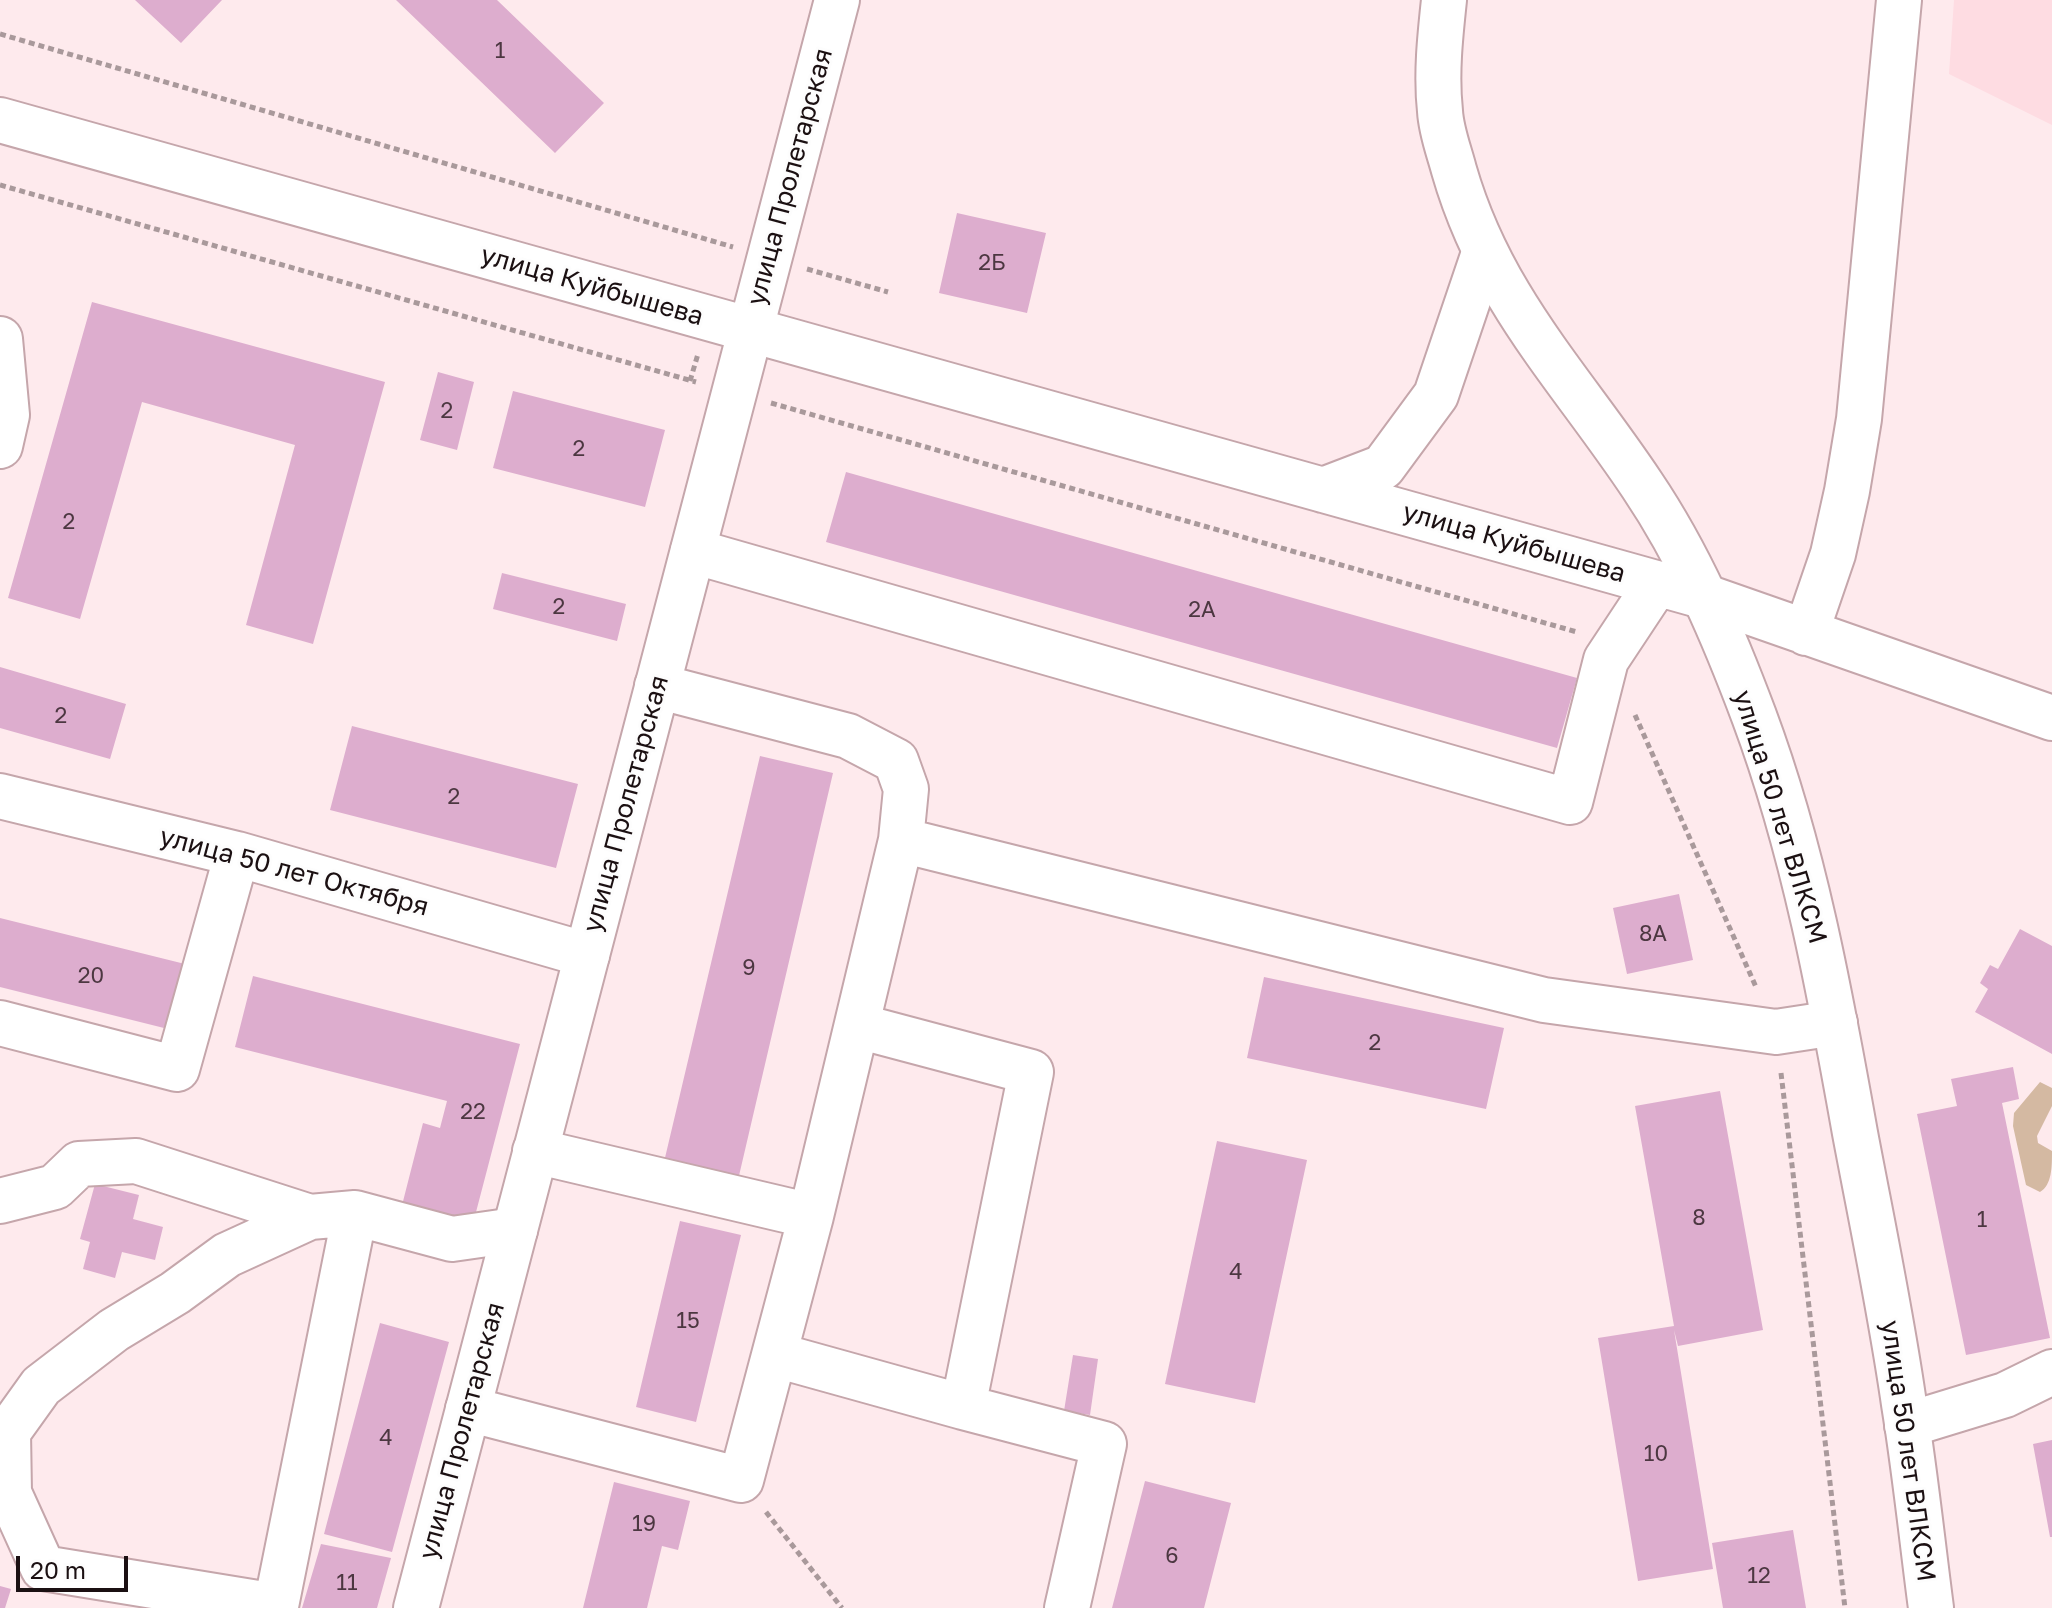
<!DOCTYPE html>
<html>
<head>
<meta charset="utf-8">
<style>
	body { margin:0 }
	#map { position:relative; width:2052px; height:1608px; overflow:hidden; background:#feeaed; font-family:"Golos Text",sans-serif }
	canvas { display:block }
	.scale { position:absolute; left:16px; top:1556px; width:112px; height:36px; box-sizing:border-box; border:4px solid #1b1012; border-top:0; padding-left:10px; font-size:24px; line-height:28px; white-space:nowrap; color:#1b1012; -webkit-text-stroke:6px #fdfdfd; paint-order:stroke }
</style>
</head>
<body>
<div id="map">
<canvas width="2052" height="1608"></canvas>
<div class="scale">20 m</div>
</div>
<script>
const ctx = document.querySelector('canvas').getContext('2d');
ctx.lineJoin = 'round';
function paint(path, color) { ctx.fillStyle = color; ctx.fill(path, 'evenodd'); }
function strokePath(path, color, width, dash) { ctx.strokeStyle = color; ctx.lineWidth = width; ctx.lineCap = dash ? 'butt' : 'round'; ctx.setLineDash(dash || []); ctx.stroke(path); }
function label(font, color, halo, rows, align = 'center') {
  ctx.font = font + ' "Golos Text",sans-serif'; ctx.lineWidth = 6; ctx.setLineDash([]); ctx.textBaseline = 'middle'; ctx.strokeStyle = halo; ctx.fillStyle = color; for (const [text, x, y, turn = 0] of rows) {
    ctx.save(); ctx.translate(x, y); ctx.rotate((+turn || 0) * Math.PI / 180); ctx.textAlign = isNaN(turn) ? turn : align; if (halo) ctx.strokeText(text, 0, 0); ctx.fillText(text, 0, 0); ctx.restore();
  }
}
const built = new Path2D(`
	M1954,0h98v125l-103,-51z`);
const green = new Path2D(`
	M2040,1082l12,6v18l-15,30 1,7 14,8c0,16 0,34 -12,41l-14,-7 -13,-59 1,-13z`);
const building = new Path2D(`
	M135,0h87l-41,43z
	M396,0h101l107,103 -49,50z
	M957,213l89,20 -19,80 -88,-20z
	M92,302l293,80 -72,262 -67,-19 49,-180 -153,-43 -62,217 -72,-21z
	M438,372l36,10 -17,68 -37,-10z
	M513,391l152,39 -20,77 -152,-39z
	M846,472l731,206 -20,70 -731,-206z
	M502,573l124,31 -9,37 -124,-32z
	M0,667l126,37 -16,55 -110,-31z
	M352,726l226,58 -22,84 -226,-58z
	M760,756l73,17 -95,407 -74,-18z
	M1679,894l14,66 -66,14 -14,-66z
	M0,918l185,46 -17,65 -168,-42z
	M2020,929l32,17v108l-77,-42 13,-23 -8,-6 10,-18 8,4z
	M253,976l267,68 -50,191 -71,-18 24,-94 17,5 7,-27 -212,-54z
	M1264,977l240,51 -18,81 -239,-51z
	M2013,1067l6,32 -17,4 48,235 -84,17 -49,-241 40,-8 -6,-27z
	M1720,1091l43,239 -85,16 -4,-16 39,239 -75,12 -40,-243 76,-12 -39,-220z
	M1217,1141l90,19 -52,243 -90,-19z
	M95,1184l44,11 -6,24 30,8 -8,33 -33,-8 -7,26 -32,-9 7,-27 -10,-3z
	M680,1221l61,14 -45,187 -60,-15z
	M380,1323l69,19 -57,210 -68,-18z
	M1073,1355l25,4 -8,56 -26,-4z
	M2052,1440v97h-2l-17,-93z
	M1145,1481l86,22 -27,105h-92z
	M614,1482l76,19 -12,49 -16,-4 -15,62h-64z
	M1793,1530l13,78h-83l-11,-65z
	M321,1544l70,14 -14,50h-75z
	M0,1586l11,3 -6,19h-5z`);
const path = new Path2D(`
	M0,34l733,213
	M0,185l696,197
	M807,269l81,23
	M690,381l8,-27
	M771,403l806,229
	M1635,715l121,272
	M1781,1073l64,535
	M766,1512l76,96`);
const minor = new Path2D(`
	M0,120l1706,477 346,121
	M0,339l7,76 -7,31
	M1323,490l60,-23 53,-72 48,-142
	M693,551l877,251 36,-142 51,-77
	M1806,633l27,-79 14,-63 12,-72 40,-419
	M657,686l191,50 48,25 10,28 -5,51 643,160 232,32 59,-9
	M0,796l237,58 350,101
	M0,1023l177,46 60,-215
	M858,1026l173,46 -68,335 141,37 -37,164
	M535,1151l276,65 90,-376
	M0,1201l55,-14 24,-23 57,-3 174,56
	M355,1213l-79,393 -233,-38 -34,-75 -1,-61 33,-46 73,-56 61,-37 52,-38 83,-38 45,-4 97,26 63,-9
	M776,1355l187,52
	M468,1409l273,71 70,-264
	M1907,1425l98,-30 47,-23`);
const major = new Path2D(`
	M1444,0c-4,37 -8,75 -4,111 1,20 9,40 14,59 37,129 116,207 188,315 48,71 82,151 112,231 50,134 76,277 101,417 17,90 36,180 49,271 11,67 18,136 27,204
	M416,1608l421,-1608`);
const numberNames = [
	["1",500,51],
	["2Б",992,263],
	["2",447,411],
	["2",579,449],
	["2",69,522],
	["2",559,607],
	["2А",1202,610],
	["2",61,716],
	["2",454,797],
	["8А",1653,934],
	["9",749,968],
	["20",91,976],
	["2",1375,1043],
	["22",473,1112],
	["8",1699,1218],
	["1",1982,1220],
	["4",1236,1272],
	["15",688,1321],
	["4",386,1438],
	["10",1656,1454],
	["19",644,1524],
	["6",1172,1556],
	["12",1759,1576],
	["11",347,1583]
];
const streetNames = [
	["улица Пролетарская",790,177,-75],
	["улица Куйбышева",592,286,16],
	["улица Куйбышева",1514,543,16],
	["улица Пролетарская",626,804,-75],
	["улица 50 лет ВЛКСМ",1780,817,73],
	["улица 50 лет Октября",294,872,15],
	["улица Пролетарская",462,1431,-75],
	["улица 50 лет ВЛКСМ",1908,1451,82]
];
paint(built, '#fedce2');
paint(green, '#d4b9a2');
paint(building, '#ddadce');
strokePath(minor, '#c5a6ab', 48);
strokePath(major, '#c5a6ab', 48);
strokePath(path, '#a9999b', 5, [6, 4]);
strokePath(minor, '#fff', 44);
strokePath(major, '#fff', 44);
label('22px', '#4c3741', null, numberNames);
label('26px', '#1b1012', '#fdfdfd', streetNames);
</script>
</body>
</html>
